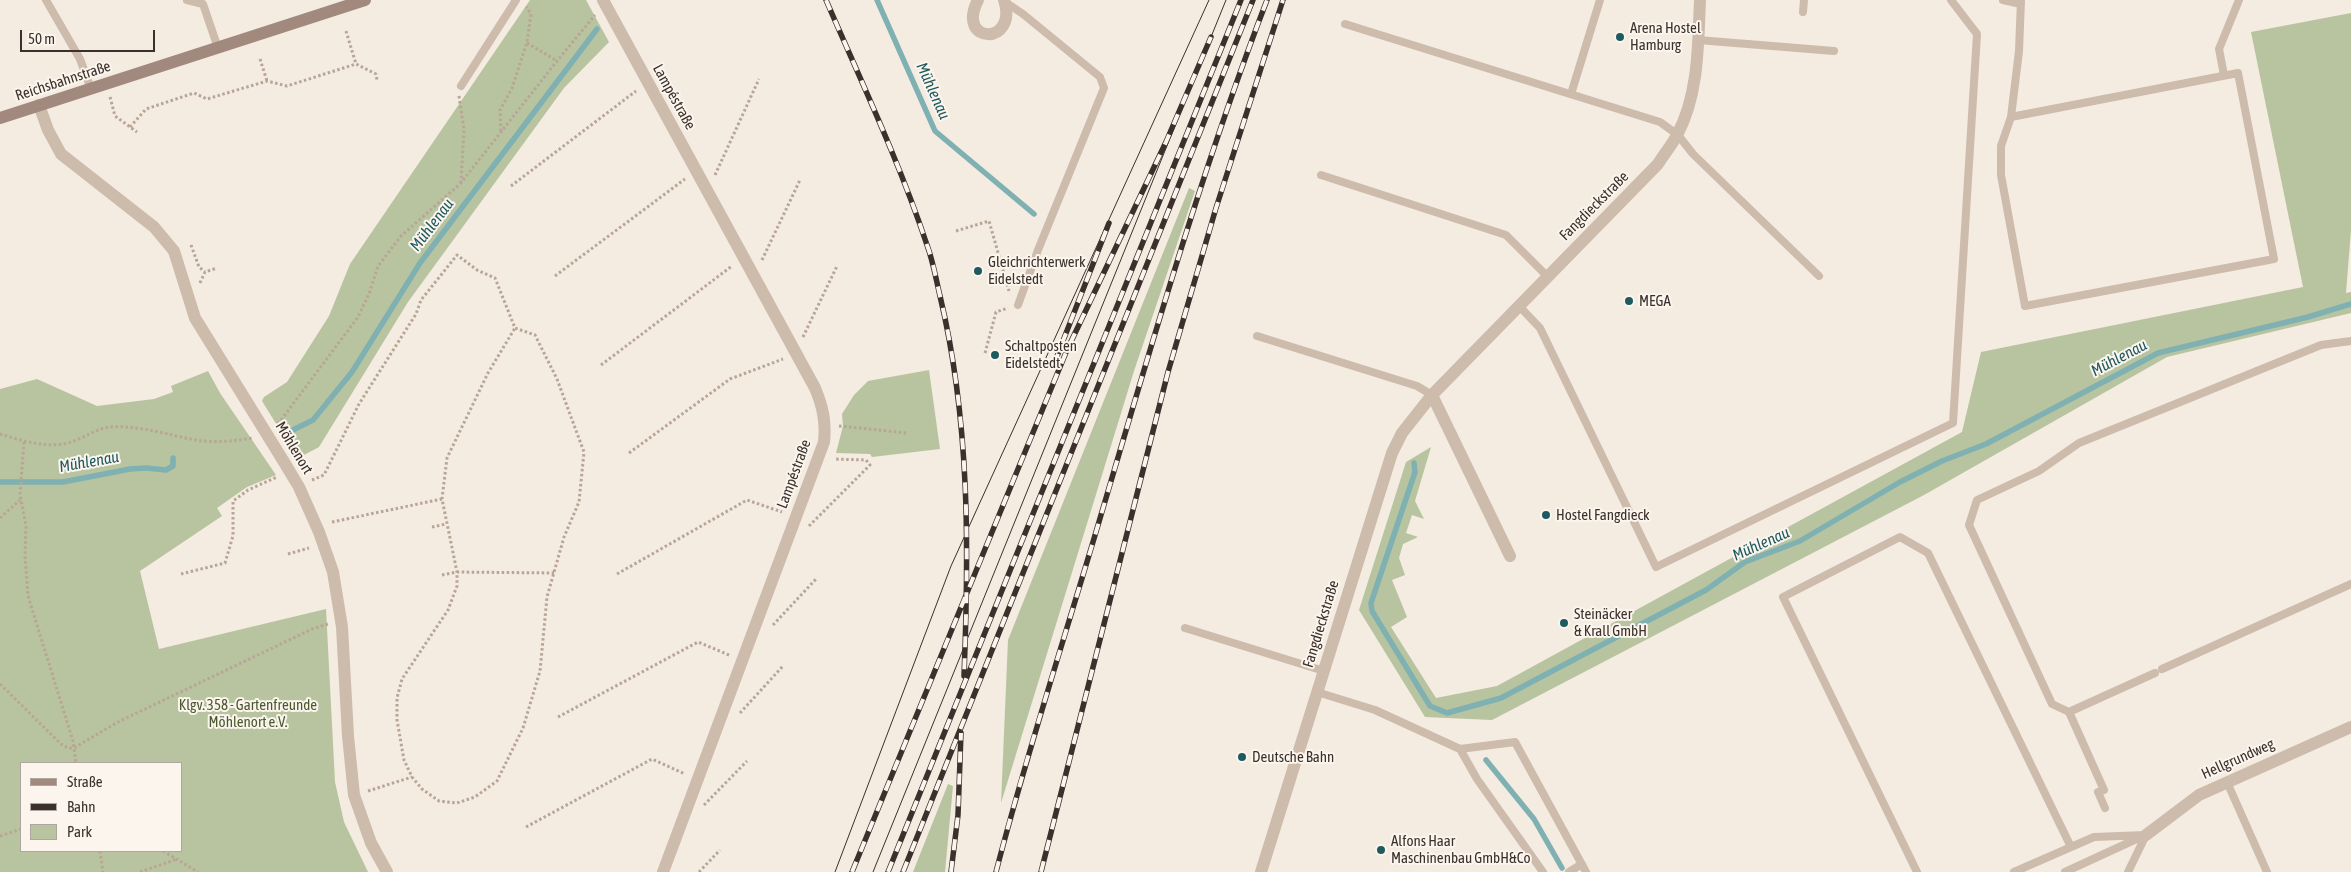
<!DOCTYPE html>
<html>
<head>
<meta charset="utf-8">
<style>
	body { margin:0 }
	#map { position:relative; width:2351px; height:872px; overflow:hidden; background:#f4ebe1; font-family:"Asap Condensed",sans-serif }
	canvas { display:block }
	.legend { position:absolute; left:20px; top:762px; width:162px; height:90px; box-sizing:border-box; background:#fbf5ee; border:1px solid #aea6a0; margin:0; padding:6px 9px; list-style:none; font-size:15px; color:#3b302b }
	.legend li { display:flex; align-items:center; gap:10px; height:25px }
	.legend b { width:25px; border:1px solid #aea6a0 }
	.scale { position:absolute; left:20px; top:30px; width:135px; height:22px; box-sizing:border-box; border:2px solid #3b302b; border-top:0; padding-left:6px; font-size:15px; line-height:18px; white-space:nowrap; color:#3b302b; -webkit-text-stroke:4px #fbf5ee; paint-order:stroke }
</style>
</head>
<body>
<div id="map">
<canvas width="2351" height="872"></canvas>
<ul class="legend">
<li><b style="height:6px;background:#a18a7d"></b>Straße</li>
<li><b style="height:6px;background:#3b302b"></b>Bahn</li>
<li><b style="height:14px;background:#b8c4a0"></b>Park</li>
</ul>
<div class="scale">50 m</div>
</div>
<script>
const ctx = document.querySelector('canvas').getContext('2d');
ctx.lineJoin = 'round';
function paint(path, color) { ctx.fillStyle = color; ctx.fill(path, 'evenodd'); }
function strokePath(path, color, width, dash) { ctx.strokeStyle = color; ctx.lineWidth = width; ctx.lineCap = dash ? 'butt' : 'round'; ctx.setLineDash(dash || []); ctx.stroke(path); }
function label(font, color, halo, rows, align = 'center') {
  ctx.font = font + ' "Asap Condensed",sans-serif'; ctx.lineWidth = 4; ctx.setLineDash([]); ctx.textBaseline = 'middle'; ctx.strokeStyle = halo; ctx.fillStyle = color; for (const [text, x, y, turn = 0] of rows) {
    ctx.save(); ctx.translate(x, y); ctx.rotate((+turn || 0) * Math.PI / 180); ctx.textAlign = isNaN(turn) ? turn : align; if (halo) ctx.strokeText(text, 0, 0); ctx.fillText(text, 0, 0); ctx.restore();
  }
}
const green = new Path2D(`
	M530,0h56l23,42 -45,46 -156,214 -89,145 -17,9h-6l-34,-55 2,-4 23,-15 42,-66 21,-52z
	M2351,13v217l-5,63 5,-1v21l-184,44 -243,138 -432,225 -67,-3 -66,-107 47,-148 25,-15 -16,54 9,18 -12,-4 -6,18 12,4 -15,7 -4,14 6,17 -13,5 15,37 -16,10 45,71 61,-12 465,-254 19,-80 322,-65 -52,-255z
	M1189,188l6,3 -61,180 -133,432 7,-163z
	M929,370l11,79 -68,8 -2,-3 -34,-1 7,-27 -1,-12 12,-19 14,-14z
	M208,371l12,22 56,82 -29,12 -30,21 5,8 -82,55 19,78 167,-40 9,173 9,40 24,50h-368v-483l37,-10 60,27 57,-7 19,-7 -2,-6zM21,763h160v88h-160z
	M948,784l5,2 -8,86h-32z`);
const stream = new Path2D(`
	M877,0l58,131 99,83
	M287,433l26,-13 39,-48 68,-109 177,-234
	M1414,463l1,9 -44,131 1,8 58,95 17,7 54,-15 205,-108 39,-28 55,-21 100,-59 42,-21 44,-17 172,-91 150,-36 43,-13
	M0,482h63l67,-13 16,-1 20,2 7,-4v-8
	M1486,760l48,59 28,49`);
const path = new Path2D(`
	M346,31l10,33
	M527,43l30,18
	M260,59l7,22
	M459,96l5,34 -3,52
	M110,97l5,19 22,16
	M130,127l16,-18 48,-16 13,6 60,-18 20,5 69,-22 20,10 1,6
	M501,131l-1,-21 12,-22 15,-46 4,-28 -5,-7
	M715,175l44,-96
	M511,186l125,-95
	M956,231l33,-10 20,70
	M191,245l8,22 6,5
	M762,260l38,-80
	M555,276l130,-97
	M200,283l5,-11 12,-4
	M803,337l34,-71
	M985,353l11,-41 12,-4
	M601,365l131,-99
	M278,424l80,-107 11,-23 9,-28 23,-30 59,-52 97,-123 38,-46
	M839,426l68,7
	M0,434c23,7 51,16 74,7 11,-4 24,-13 36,-14 29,-2 58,8 86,13 19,3 39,1 57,-2
	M24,442l-4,52 6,32 -1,30 3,40 45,145 3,22
	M629,453l101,-74 53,-20
	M312,480l12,-5 35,-71 57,-90 5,-14 36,-45 20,15 18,8 20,50 20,7 22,44 27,73 -5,50 -15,35 -17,60 -7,74 -17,57 -26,53 -22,16 -18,6 -18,-2 -17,-12 -10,-12 -8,-17 -7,-40v-22l5,-19 46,-69 9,-24v-14l-15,-73 5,-41 41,-85 27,-45
	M0,518l20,-18
	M332,522l110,-23
	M809,526l61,-61 -4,-5 -32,-1
	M432,527l14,-3
	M288,554l21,-6
	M181,574l44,-11 8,-27v-35l15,-11 29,-13
	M617,574l130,-74 35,12
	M442,575l15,-3 97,1
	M773,625l44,-47
	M0,684l61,60 7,4h6l44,-26 194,-93 16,-5
	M740,713l43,-47
	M558,717l140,-75 31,13
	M368,791l44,-14
	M704,805l43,-44
	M526,827l126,-68 33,15
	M0,836l21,-7
	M100,851l3,21
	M163,851l35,21
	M140,872l37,-13
	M699,872l21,-22`);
const lane = new Path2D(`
	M46,0l34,59 11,30
	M187,0l16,4 15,44
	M2003,0l18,4
	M1005,2l18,12 77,63 4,11 -66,162 -20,55
	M1803,12l1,-12
	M1345,24l315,98 18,13 15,19 126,122
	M1698,40l136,11
	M2224,75l-5,-26 20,-49
	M461,86l55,-86
	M1571,94l29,-94
	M2011,117l227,-44 36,186 -249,47 -24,-131v-29l10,-29 8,-66 2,-51
	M1321,175l185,60 41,41
	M1519,306l21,22 116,239 297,-144 24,-389 -26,-34
	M1257,336l160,50 15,9
	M1185,628l139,43
	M2162,669l189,-85
	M2155,673l-86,39 -17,-8 -83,-179 8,-25 62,-29 40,-28 242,-98 30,-4
	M1317,692l58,18 85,39 55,-7 71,130
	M2069,712l35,78 -6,2 7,16
	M1460,749l17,30 66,93
	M2227,782l40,90
	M1569,872l13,-8
	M1917,872l-134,-275 117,-60 28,16 143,294
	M2014,872l80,-35 52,-2
	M2065,872l78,-36
	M2128,872l18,-37`);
const street = new Path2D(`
	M603,0l212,388c8,19 11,34 9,54l-161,430
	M978,0c-23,45 41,46 26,0
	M39,105l9,25 13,24 93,73 20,24 21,67 89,144 15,25 20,45 14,40 9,55 6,109 6,59 17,48 16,29
	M1432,395l78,161
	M2146,835l53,-40 152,-68
	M1261,872l131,-419 10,-20 30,-38 226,-231c6,-10 14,-19 19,-29 22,-40 21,-91 23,-135`);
const secondary = new Path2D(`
	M0,118l365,-118`);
const tram = new Path2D(`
	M835,872l116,-306 258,-566
	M873,872l353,-872`);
const rail = new Path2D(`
	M826,0c35,81 73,161 101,245 6,16 9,34 13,51 30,125 29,253 24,380
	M1054,364l55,-141
	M852,872l215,-522 99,-208 45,-105
	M888,872l353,-872
	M903,872l350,-872
	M951,872l7,-57 3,-82
	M996,872c31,-120 70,-238 105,-357 51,-172 101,-346 166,-515
	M1041,872l127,-500 48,-164 67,-208`);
const markers = [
	[1620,37,5,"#1f5a5e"],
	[978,271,5,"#1f5a5e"],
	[1629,301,5,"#1f5a5e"],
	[995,355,5,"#1f5a5e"],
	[1546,515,5,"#1f5a5e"],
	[1564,623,5,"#1f5a5e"],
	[1242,757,5,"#1f5a5e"],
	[1381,850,5,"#1f5a5e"]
];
const poiNames = [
	["Arena Hostel",1630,28],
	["Hamburg",1630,45],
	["Gleichrichterwerk",988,262],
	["Eidelstedt",988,279],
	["MEGA",1639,301],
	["Schaltposten",1005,346],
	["Eidelstedt",1005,363],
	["Hostel Fangdieck",1556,515],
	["Steinäcker",1574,614],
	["& Krall GmbH",1574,631],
	["Deutsche Bahn",1252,757],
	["Alfons Haar",1391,841],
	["Maschinenbau GmbH&Co",1391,858]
];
const streetNames = [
	["Reichsbahnstraße",63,81,-18],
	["Lampéstraße",674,97,61],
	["Fangdieckstraße",1594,206,-45],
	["Möhlenort",294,448,59],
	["Lampéstraße",794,474,-70],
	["Fangdieckstraße",1321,624,-73],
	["Hellgrundweg",2238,759,-24]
];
const parkNames = [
	["Klgv. 358 - Gartenfreunde",248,705],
	["Möhlenort e.V.",248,722]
];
const waterNames = [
	["Mühlenau",933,91,66],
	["Mühlenau",432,225,-53],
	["Mühlenau",2119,358,-28],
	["Mühlenau",89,462,-10],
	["Mühlenau",1761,544,-24]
];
paint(green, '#b8c4a0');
strokePath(stream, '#7fb0b2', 5.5);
strokePath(path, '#b9a596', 3, [2.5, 2.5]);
strokePath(lane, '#cdbbac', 8);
strokePath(street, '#cdbbac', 12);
strokePath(secondary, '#a18a7d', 12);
strokePath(tram, '#3b302b', 1);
strokePath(rail, '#3b302b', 5.5);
strokePath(rail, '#fbf5ee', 4, [11]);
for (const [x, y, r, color] of markers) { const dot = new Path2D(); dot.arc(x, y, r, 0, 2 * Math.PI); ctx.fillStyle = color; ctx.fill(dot); strokePath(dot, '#fbf5ee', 2); }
label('15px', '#3b302b', '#fbf5ee', poiNames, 'left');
label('15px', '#3b302b', '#fbf5ee', streetNames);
label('15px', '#4a5a2e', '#fbf5ee', parkNames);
label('italic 16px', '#1f5a5e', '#fbf5ee', waterNames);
</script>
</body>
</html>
